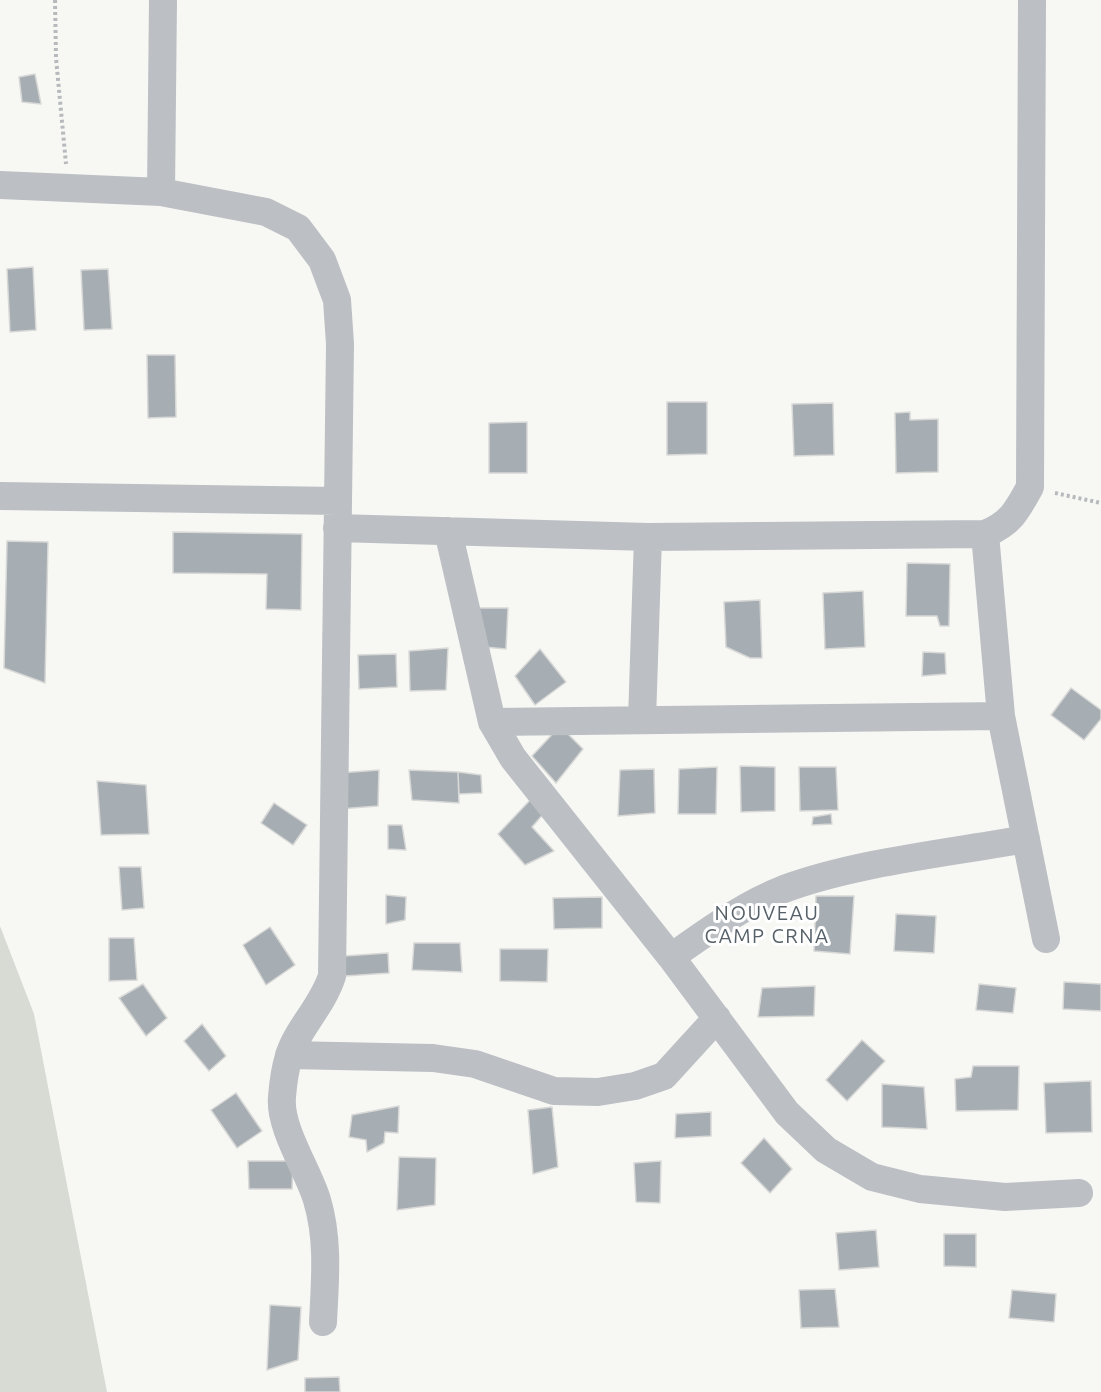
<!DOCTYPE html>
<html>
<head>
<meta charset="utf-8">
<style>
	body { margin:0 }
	canvas { display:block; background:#f7f7f4 }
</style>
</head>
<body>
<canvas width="1101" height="1392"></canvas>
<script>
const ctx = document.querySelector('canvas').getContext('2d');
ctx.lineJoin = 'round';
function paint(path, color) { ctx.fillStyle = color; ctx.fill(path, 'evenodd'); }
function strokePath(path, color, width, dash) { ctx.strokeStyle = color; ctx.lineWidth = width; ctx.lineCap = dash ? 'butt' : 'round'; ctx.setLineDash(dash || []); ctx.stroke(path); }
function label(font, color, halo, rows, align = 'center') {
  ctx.font = font + ' Ubuntu,sans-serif'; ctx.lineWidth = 6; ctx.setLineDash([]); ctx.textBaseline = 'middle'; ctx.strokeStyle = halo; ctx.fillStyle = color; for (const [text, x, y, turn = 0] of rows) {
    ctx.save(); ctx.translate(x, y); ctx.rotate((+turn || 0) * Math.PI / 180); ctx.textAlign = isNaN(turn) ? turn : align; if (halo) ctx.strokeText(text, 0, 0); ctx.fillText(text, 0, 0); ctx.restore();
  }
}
const green = new Path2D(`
	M0,926l34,88 73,378h-107z`);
const building = new Path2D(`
	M35,74l6,30 -19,-2 -3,-25z
	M33,267l3,63 -26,2 -3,-63z
	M108,269l4,60 -28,1 -3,-60z
	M147,355h28l1,62 -28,1z
	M667,402h40v52l-40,1z
	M833,403l1,52 -40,1 -2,-52z
	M910,412v8l28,-1v53l-42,1 -1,-60z
	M527,422v51h-38v-50z
	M173,532l129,2 -1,76 -35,-1 1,-35 -94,-1z
	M7,541l41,1 -3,141 -41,-15z
	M907,563l43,1 -1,62h-9l-3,-10h-31z
	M863,591l2,56 -40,2 -2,-56z
	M760,600l2,58h-12l-24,-11 -2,-45z
	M471,608h37l-2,41 -33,-3z
	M448,648l-2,42 -36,1 -1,-40z
	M540,649l26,33 -31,23 -20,-29z
	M923,652l22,1 1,21 -24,2z
	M396,654l1,33 -38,2 -1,-34z
	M1071,688l30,22v9l-17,21 -33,-25z
	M560,726l23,23 -27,34 -24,-27z
	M740,766l35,1v44l-34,1z
	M717,767l-1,47h-38l1,-45z
	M799,767h37l2,43 -38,1z
	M654,769l1,44 -37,3 2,-46z
	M379,770l-1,36 -39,3v-36z
	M409,770l49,2 1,31 -47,-3z
	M458,772l23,3 1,18 -23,1z
	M97,781l49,4 3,49 -48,1z
	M534,796l11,16 -13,15 22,24 -29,14 -27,-31z
	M274,803l33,22 -14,20 -32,-22z
	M831,814l1,10 -20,1 1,-8z
	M388,825h14l4,25 -18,-1z
	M119,867h22l3,41 -22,2z
	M386,895l20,2 -1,23 -19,4z
	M816,896h38l-4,58 -36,-3z
	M602,897v31l-48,1 -1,-31z
	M896,914l40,2 -2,37 -40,-2z
	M270,927l25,38 -29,20 -23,-40z
	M109,938h25l3,42 -28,1z
	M414,943h46l2,29 -50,-2z
	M500,949h48l-1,33 -47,-1z
	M388,953l1,20 -44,3 -1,-20z
	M1064,982l37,2v27l-38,-2z
	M143,984l24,34 -21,18 -27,-38z
	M979,984l37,4 -3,25 -37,-3z
	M815,986l-1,30 -56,1 4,-29z
	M202,1024l24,32 -17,15 -25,-30z
	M862,1040l23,21 -38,40 -21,-21z
	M973,1066h46l-1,44 -62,1 -1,-32 16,-2z
	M1091,1081l1,51 -46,1 -2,-50z
	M882,1084l42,3 3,42 -45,-2z
	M236,1093l26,38 -25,17 -26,-38z
	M399,1106l-1,27 -13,-1 -1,11 -17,9 -1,-12 -17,-3 3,-22z
	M552,1107l6,60 -25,7 -5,-64z
	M711,1112v24l-36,2 1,-24z
	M764,1138l28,31 -22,24 -29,-30z
	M399,1157l37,1 -1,47 -38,5z
	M248,1161h45l-1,28h-43z
	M661,1161l-1,42 -24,-1 -2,-39z
	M876,1230l3,37 -40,3 -3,-37z
	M944,1234h32v33l-32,-1z
	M835,1289l4,38 -38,1 -2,-38z
	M1012,1290l44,4 -2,28 -45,-4z
	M270,1305l31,2 -3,53 -31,10z
	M339,1377l1,15h-35v-14z`);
const path = new Path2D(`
	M55,0l1,58 10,106
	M1055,493l46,10`);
const minor = new Path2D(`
	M0,185l161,7 105,20 32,16 24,32 15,40 3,44 -8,632c-10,31 -35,53 -43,80 -4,13 -6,28 -7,41 -3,31 26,73 35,103 12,40 8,81 6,122
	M161,192l2,-192
	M0,496l338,5
	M337,528l311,9 337,-3c26,-11 32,-23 45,-47l2,-487
	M448,531l44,191 21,36 158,199 116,156 39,37 46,27 48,12 85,8 74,-4
	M985,534l16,182 45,223
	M642,720l6,-183
	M492,722l509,-6
	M671,957c36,-25 72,-52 113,-68 74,-27 164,-36 242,-50
	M289,1055l144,3 42,6 79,27 44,1 37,-6 29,-10 53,-58`);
const quarterNames = [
	["NOUVEAU",767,913],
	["CAMP CRNA",767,936]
];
paint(green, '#d7dbd4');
paint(building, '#a6aeb3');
strokePath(building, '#d8d8d7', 1.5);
strokePath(path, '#b7babd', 4, [3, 3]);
strokePath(minor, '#bcc0c4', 28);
ctx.letterSpacing = '1.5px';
label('20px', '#566068', '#fff', quarterNames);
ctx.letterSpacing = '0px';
</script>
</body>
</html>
